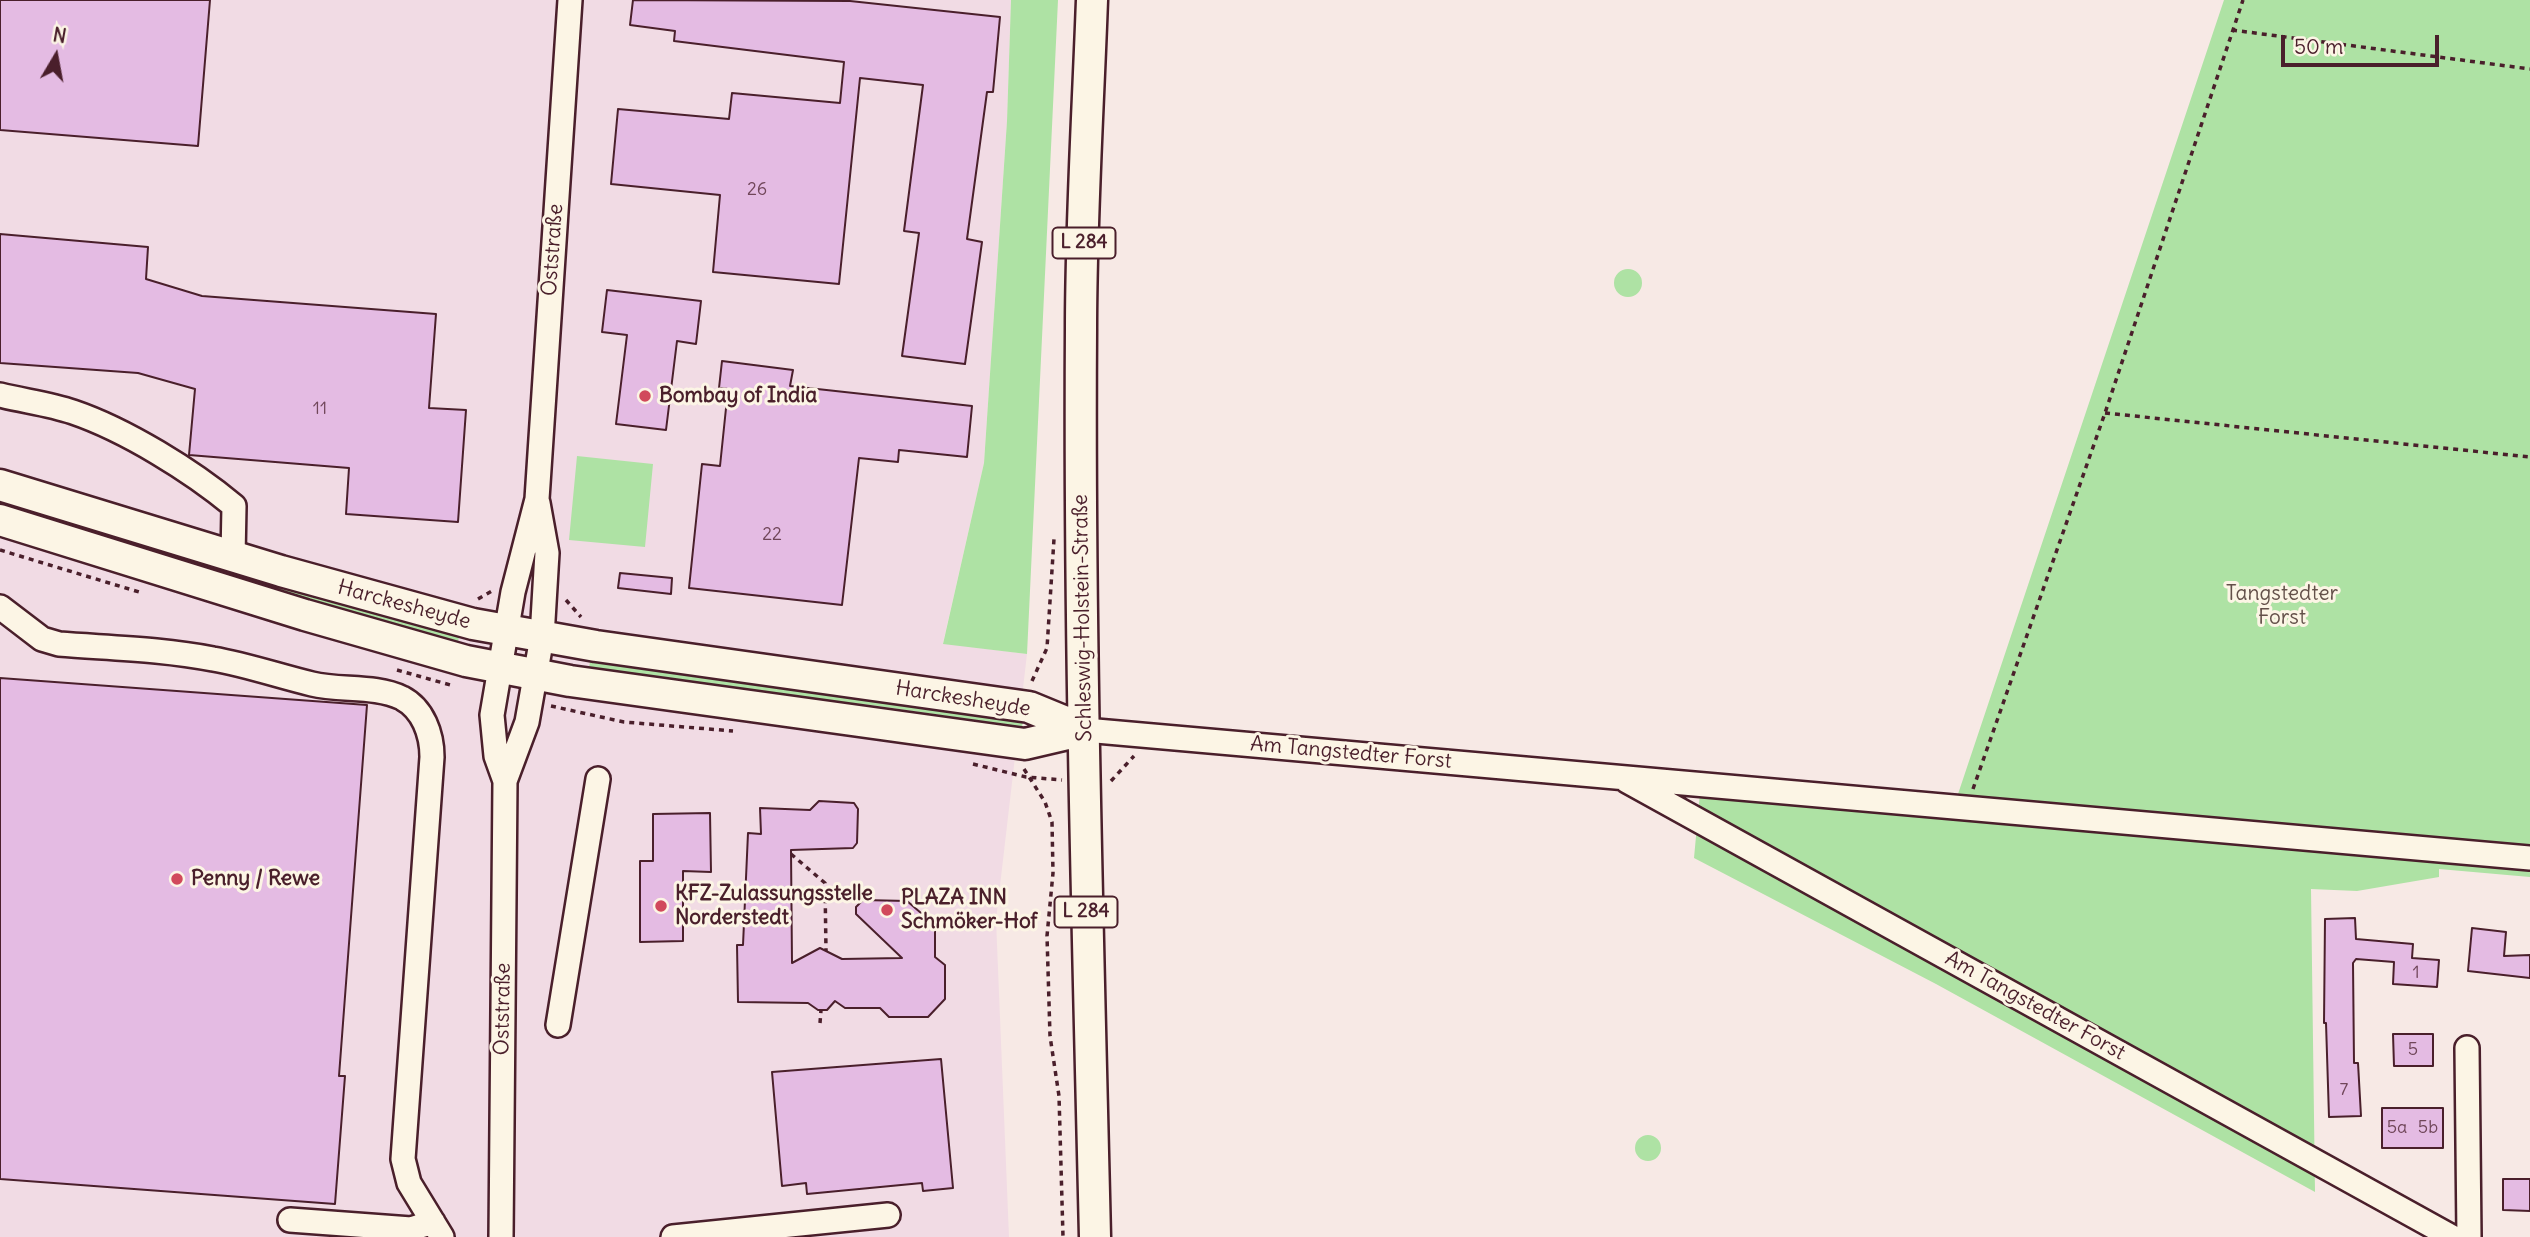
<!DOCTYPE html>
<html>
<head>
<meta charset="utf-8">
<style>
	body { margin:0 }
	#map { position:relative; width:2530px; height:1237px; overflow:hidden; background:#f7e9e5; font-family:Delius,sans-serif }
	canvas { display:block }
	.north { position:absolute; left:21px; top:21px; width:70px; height:70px; -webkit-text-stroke:5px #fcf5e5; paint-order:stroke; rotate:10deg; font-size:19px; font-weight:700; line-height:28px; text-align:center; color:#4a1f2b }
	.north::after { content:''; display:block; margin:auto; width:24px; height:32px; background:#4a1f2b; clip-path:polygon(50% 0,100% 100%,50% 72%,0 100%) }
	.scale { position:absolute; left:2281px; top:35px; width:158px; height:32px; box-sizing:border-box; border:4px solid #4a1f2b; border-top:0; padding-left:9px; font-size:21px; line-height:24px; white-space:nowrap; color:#4a1f2b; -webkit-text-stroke:5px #fcf5e5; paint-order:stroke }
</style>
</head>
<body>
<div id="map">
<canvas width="2530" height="1237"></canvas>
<div class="north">N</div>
<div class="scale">50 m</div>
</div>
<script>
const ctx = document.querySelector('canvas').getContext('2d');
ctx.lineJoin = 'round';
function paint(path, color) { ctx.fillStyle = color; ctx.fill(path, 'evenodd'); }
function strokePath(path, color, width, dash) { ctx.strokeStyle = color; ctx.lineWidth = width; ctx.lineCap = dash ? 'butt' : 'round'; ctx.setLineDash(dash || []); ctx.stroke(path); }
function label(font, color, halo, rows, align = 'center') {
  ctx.font = font + ' Delius,sans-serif'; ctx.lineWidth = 6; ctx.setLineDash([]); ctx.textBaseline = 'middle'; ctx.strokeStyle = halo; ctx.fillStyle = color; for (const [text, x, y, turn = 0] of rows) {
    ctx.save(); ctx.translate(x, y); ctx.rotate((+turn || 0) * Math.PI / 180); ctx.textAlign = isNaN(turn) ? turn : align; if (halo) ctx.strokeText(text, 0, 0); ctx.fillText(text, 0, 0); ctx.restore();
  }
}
const built = new Path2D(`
	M0,0h1011l-4,121 -23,342 -41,180 84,11 -31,266 13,317h-1009z`);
const green = new Path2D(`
	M1011,0h47l-31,654 -84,-10 41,-181 23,-342z
	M2224,0h306v877l-91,-8v8l-82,14 -46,-2 4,303 -379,-208 -242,-126 6,-65 257,4z
	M1614 283a14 14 0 1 1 28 0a14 14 0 1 1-28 0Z
	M577,456l76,8 -8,83 -76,-7z
	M0,495l461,135 -4,15 -457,-137z
	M590,662l134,19 300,34 -2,12 -144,-21 -290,-33z
	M1635 1148a13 13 0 1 1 26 0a13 13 0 1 1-26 0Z`);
const building = new Path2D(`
	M0,0h210l-12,146 -198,-16z
	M633,0l217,1 150,16 -7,75h-6l-20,147 15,3 -17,122 -63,-8 17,-123 -15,-2 19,-146 -63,-7 -21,206 -126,-12 7,-77 -109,-11 7,-75 111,10 3,-26 108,10 4,-41 -170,-21 1,-10 -45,-6z
	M0,234l148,13 -2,32 56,17 234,18 -7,94 37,2 -8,112 -112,-8 3,-46 -160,-13 6,-66 -57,-16 -138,-10z
	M607,290l94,11 -5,43 -19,-3 -11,89 -50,-6 11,-89 -25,-3z
	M722,361l71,9 -3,16 182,20 -5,51 -68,-7 -1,12 -39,-4 -17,147 -153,-17 13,-124 18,2 8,-77 -9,-1z
	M620,573l52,5 -1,16 -53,-6z
	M0,678l367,27 -28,371h6l-10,128 -335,-25z
	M819,801l35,2 4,6 -1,34 -4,5 -62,2 1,113 28,-15 22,11 60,-1 -46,-44v-7l7,-7 44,1 28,24v32l10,8v34l-17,18h-39l-9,-9h-35l-10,-7 -8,9h-9l-10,-7 -70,-1 -1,-57h6l5,-112 13,1 -1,-26 50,2z
	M710,813l1,59 -28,-1v70l-43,1v-81h13v-47z
	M2355,918l1,21 57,5 -1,14 27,2 -2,27 -44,-3 1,-22 -38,-3 -3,4 1,100h4l3,53 -32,1 -3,-94h-2l1,-104z
	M2472,928l34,4 -2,24 26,-1v23l-62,-7z
	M2393,1034h40v32h-39z
	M941,1059l12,129 -30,3 -1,-8 -115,11 -1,-11 -24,3 -10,-114z
	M2382,1108h61v40h-61z
	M2503,1179h27v32l-27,-1z`);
const path = new Path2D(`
	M2232,30l298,39
	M2105,413l425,44
	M0,550l139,42
	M478,599l14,-8
	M566,600l15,17
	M397,670l57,16
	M1032,681l15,-33 7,-109
	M551,706l73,16 109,9
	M973,764l53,13 36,3
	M1024,769l21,33 7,20 1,51 -6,63 3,100 9,60 4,141
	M1111,781l23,-25
	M1973,789l132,-376 138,-413
	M791,854l34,29 1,68
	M820,1023l1,-13`);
const minor = new Path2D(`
	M0,395c24,6 50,9 73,17 53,18 119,59 161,94l-1,51
	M0,607l42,32 17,5c51,4 104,5 154,15 34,6 66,17 99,25 29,7 63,1 90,14 21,11 30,36 30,59l-29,402 6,24 33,54
	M1085,730l1445,128
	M505,781l22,-59 15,-85 5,-84 -9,-50
	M1627,781l825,456
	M558,1025l40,-246
	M2467,1048l2,189
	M290,1220l121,9 22,-7
	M501,1237l4,-456 -9,-25 -4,-41 21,-123 24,-93 33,-499
	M673,1237l215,-22`);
const major = new Path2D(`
	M1092,0c-4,110 -11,220 -11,329 -2,303 7,606 14,908
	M0,485l281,86 192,53 123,22 433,61 56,23
	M0,520l305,95 161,46 104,20 455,63 60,-14`);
const markers = [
	[645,396,7,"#d1495b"],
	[177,879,7,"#d1495b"],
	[661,906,7,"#d1495b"],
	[887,910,7,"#d1495b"]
];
const numberNames = [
	["26",757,190],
	["11",320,409],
	["22",772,535],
	["1",2416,973],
	["5",2413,1050],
	["7",2344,1090],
	["5a",2397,1128],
	["5b",2428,1128]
];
const shields = [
	[1084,243,63],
	[1086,912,63]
];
const shieldNames = [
	["L 284",1084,243],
	["L 284",1086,912]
];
const streetNames = [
	["Oststraße",553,250,-86],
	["Harckesheyde",404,605,15],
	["Schleswig-Holstein-Straße",1083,618,-91],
	["Harckesheyde",963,699,9],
	["Am Tangstedter Forst",1351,753,5],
	["Am Tangstedter Forst",2035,1006,29],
	["Oststraße",503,1009,-89]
];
const poiNames = [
	["Bombay of India",659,396],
	["Penny / Rewe",191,879],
	["KFZ-Zulassungsstelle",675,894],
	["Norderstedt",675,918],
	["PLAZA INN",901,898],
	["Schmöker-Hof",901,922]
];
const parkNames = [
	["Tangstedter",2282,594],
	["Forst",2282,618]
];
paint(built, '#f1dbe4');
paint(green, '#aee2a4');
paint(building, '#e4bbe3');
strokePath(building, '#4a1f2b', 2);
strokePath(minor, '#4a1f2b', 28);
strokePath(major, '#4a1f2b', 35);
strokePath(path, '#4a1f2b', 3.5, [5, 5]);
strokePath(minor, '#fcf5e5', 23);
strokePath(major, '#fcf5e5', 30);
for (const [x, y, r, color] of markers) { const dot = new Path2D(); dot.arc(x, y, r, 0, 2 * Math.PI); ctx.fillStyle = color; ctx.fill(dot); strokePath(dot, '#fcf5e5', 2.5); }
label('18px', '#704659', null, numberNames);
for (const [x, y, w] of shields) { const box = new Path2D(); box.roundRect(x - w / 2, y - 15.5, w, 31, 5); ctx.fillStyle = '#fcf5e5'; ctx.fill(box); strokePath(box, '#4a1f2b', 2); }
label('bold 19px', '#4a1f2b', null, shieldNames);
label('21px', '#4a1f2b', '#fcf5e5', streetNames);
label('bold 21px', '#4a1f2b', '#fcf5e5', poiNames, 'left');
label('21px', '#635049', '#fcf5e5', parkNames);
</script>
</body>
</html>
